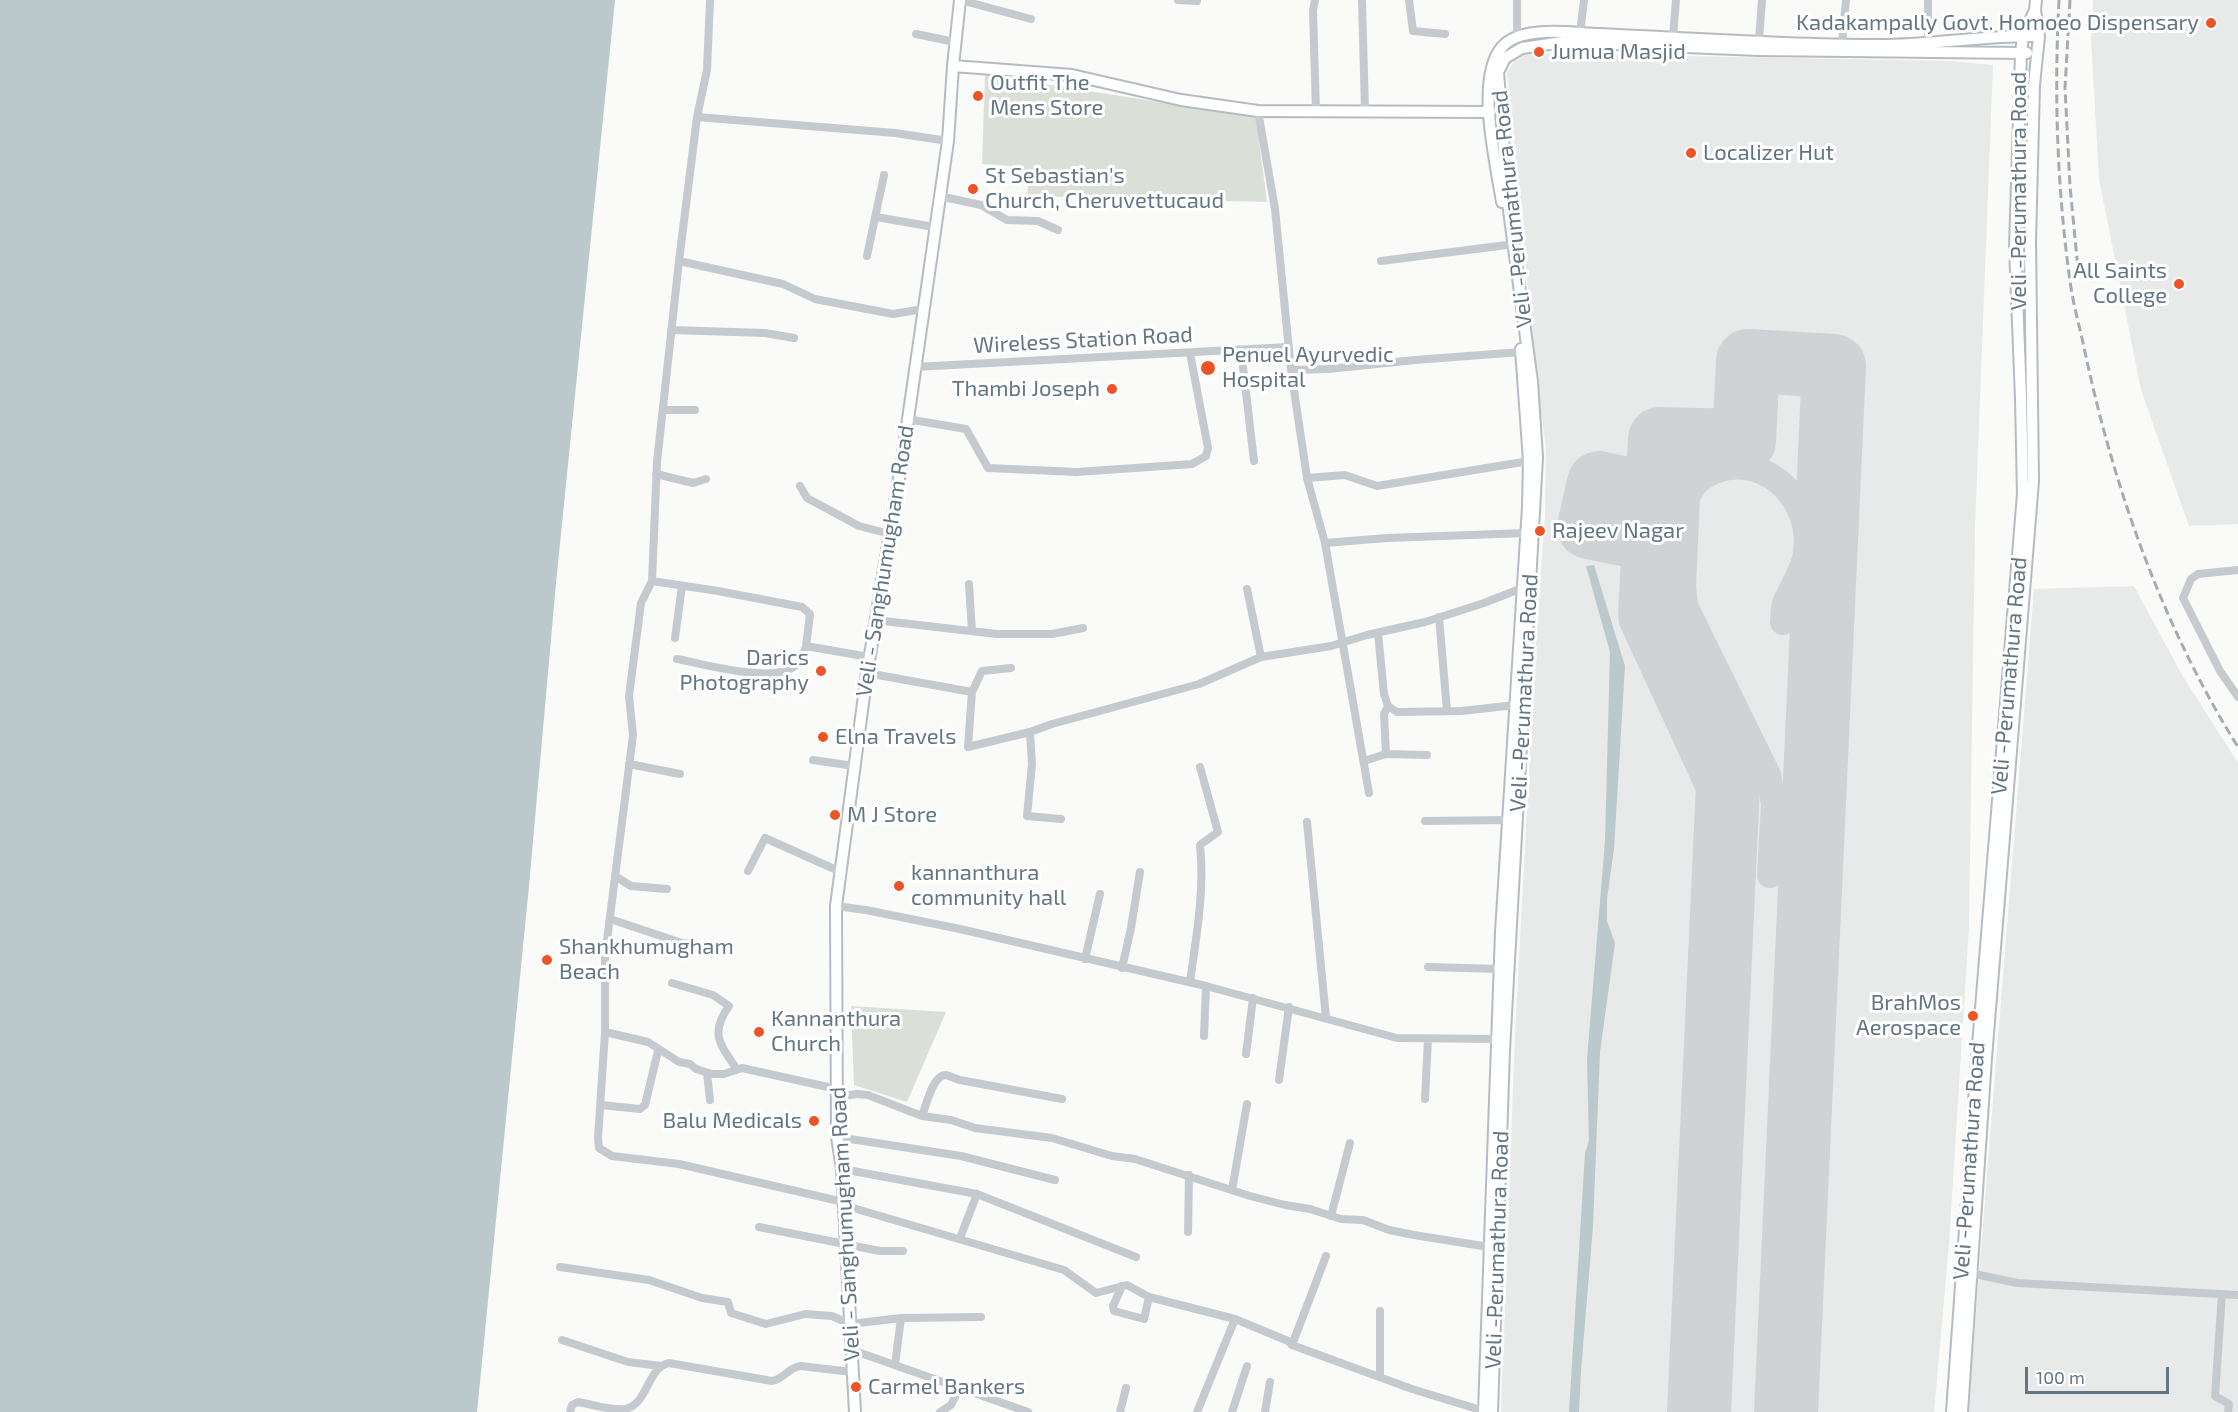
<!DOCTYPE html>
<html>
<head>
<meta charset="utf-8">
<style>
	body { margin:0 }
	#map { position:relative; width:2238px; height:1412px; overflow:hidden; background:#fafaf8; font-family:"Exo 2",sans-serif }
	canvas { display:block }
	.scale { position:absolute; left:2025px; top:1367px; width:144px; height:27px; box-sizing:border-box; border:3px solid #637684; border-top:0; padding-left:8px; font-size:18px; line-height:21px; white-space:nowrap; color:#637684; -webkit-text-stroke:4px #fff; paint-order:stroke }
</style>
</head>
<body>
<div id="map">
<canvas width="2238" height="1412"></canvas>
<div class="scale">100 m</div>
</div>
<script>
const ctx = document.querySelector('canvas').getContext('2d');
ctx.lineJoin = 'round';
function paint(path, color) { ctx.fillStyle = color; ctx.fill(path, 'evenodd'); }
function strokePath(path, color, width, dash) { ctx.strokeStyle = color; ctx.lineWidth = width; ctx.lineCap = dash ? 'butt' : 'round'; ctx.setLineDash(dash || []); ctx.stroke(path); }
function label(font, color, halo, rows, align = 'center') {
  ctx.font = font + ' "Exo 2",sans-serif'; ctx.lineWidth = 6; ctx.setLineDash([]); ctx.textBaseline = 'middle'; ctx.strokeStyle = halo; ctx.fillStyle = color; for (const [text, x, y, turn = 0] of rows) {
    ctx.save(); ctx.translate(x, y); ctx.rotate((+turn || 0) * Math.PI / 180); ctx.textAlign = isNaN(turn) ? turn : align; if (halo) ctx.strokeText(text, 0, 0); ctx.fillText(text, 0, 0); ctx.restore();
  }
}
const built = new Path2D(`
	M2093,0h145v524l-49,2 -48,-136 -42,-211 -8,-141z
	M1526,53l425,8 42,4 -18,462 -6,399 -20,318 -15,168h-433l14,-378 21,-394 9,-125 1,-67 -9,-66 -30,-309 9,-15z
	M2134,586l48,89 56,88v649h-270l66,-823z`);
const green = new Path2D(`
	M985,75l271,42 11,85 -240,-6 1,-11 -14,-2 -4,-17 -28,-2z
	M851,1006l95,6 -39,90 -53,-17z`);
const water = new Path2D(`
	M0,0h615l-59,583 -27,303 -52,526h-477z
	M1594,565l31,101 -11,183 -7,50v22l8,22 -15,109 -7,174 -12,145 -2,41h-10l16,-259 4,-12 -2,-82 18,-218 5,-189 -24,-86z`);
const taxiway = new Path2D(`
	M1770,875l4,-71 -6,-29 -83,-169 -2,-20 4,-88c4,-12 14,-21 25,-26 44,-18 87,13 94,58 5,33 -10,47 -21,74 -2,5 -1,12 -2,18`);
const runway = new Path2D(`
	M1699,1412l29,-628 -78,-169 4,-75 -65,-13 10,-44 58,13 3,-57 84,2 4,-80 86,5 -48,1046`);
const street = new Path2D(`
	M960,0l71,19
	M1178,0l19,1
	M1315,0l-2,10 3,101
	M1362,0l3,111
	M1409,0l4,31 32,3
	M1517,0v36
	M1580,33l4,-33
	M916,34l39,8
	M1673,37l3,-37
	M1759,40l3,-40
	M1928,43v-43
	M1842,44l4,-44
	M1258,111l17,98 16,161 37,-1 87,-9 106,-8
	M697,117l198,16 53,8
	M939,196l42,9 26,15 31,1 20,9
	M876,217l58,10
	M867,256l17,-81
	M679,261l104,23 32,15 78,15 30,-5
	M1381,261l126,-16
	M671,330l94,3 29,5
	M1241,350l13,111
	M915,367l373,-20
	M1291,370l16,108 18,65 44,250
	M663,410h32
	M907,419l59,10 22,39 89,4 115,-8 14,-8 2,-8 -18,-95
	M656,474l37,9 13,-4
	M1307,478l38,-3 32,11 152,-25
	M800,486l7,12 52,28 31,8
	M1325,543l62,-5 139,-5
	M2238,570l-40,4 -7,5 -8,19 37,73 18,26
	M652,581l5,-119 22,-201 18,-144 10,-47 3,-70
	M969,584l3,47
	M1247,589l14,68
	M1439,617l8,94
	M875,620l122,14h55l31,-6
	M1378,633l6,61 4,12 9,6 64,-1 55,-6
	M675,638l7,-52
	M869,657l-63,-11 4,-32 -8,-7 -84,-16 -66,-10 -11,22 -12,93 4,39 -28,221v76l-7,106 1,10 13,8 67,8 160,37 4,4 221,65 32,23 31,-8 22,12 86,22
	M677,659c27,5 96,25 118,7 6,-5 9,-12 11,-20
	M867,673l105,19 -4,55 62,-15
	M972,692l10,-21 29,-3
	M1386,754l-2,-40 4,-8
	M813,760l41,6
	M1364,761l22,-7 41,1
	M629,764l51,10
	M1061,819l-34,-3 5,-52 -2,-32 22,-8 147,-40 62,-27 70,-11 36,-11 58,-13 59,-19 38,-15
	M1425,821l83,-1
	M1307,822l19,196
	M748,871l17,-33 76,34
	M615,876l16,10 36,3
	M836,906l30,4 94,19 246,57 191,52 99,1
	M610,919l72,24 13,1
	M1085,959l15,-65
	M1428,967l71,2
	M1122,968l9,-40 9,-56
	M1190,982c6,-44 15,-92 10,-137l18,-13 -18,-65
	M672,983l41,12 16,11c-19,27 -10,37 7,62
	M605,1032l43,10 31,20 11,2 6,5 16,5h12l18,-6 95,21
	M1204,1036l2,-50
	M1246,1054l7,-56
	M707,1073l3,27
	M1279,1080l10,-73
	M838,1097l19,-3 11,1 54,21 29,4 24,8 77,10 60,18 23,3 115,37 35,9 25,4 31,10 22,1 26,10 25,5 75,12
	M1425,1099l3,-60
	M601,1105l39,4 5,-4 13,-54
	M922,1116c4,-10 11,-42 24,-41 4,1 10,4 14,5l102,19
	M837,1137l124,19 94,24
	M842,1169l135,25 159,63
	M1232,1190l15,-86
	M1331,1216l19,-73
	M759,1227l121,24h23
	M1188,1232l1,-57
	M960,1238l17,-44
	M560,1267l89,13 53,18 26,4 3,11 35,11 39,-10 27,2 18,8 51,-6 80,-1
	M1970,1273l47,10 221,12
	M1122,1286l-9,20 1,5 30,8 5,-22
	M2222,1294l-7,102 14,8 -1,8
	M562,1340l66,22 33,4
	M1292,1345l34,-89
	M852,1350l176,62
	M895,1365l6,-47
	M1380,1377v-66
	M570,1412l2,-7 6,-3c14,2 32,9 47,7 23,-4 22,-42 44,-46l103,18c12,-2 16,-13 28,-15l52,6
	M940,1412l11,-7 9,-18
	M1120,1412l6,-24
	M1197,1412l38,-93 53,22 4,4 120,44 72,22
	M1232,1412l15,-46
	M1265,1412l5,-30`);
const secondary = new Path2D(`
	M2027,53h-6l2,-17 12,-26 1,-10
	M953,66l119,9 109,25 77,11 232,1
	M1502,202c-6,-39 -27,-124 0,-155 19,-22 69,-14 96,-13 94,4 188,11 282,11 53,0 106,-10 159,-9
	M855,1412l-13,-243 -5,-32 -1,-231 31,-233 36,-219 45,-313 5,-75 7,-66
	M1484,1412l17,-480 27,-425 1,-46 -8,-112
	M1492,1412l12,-362 33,-593 -5,-75 -24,-179 -10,-131 7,-14 17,-10 41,-6 196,8 262,3 -6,195 6,150 2,96 -44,539 -27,379
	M1962,1412l24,-354 47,-577 -3,-240 4,-156 5,-49 -4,-26`);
const rail = new Path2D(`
	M2059,0c-5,93 -2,188 11,281 3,23 10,47 15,71 29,137 78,275 153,395
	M2070,0l-5,88 5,98 8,83`);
const markers = [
	[2211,23,6,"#ec5425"],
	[1539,52,6,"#ec5425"],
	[978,96,6,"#ec5425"],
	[1691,153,6,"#ec5425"],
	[973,189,6,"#ec5425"],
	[2179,284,6,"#ec5425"],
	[1208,368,8,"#ec5425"],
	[1112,389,6,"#ec5425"],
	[1540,531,6,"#ec5425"],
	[821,671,6,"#ec5425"],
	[823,737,6,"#ec5425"],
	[835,815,6,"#ec5425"],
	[899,886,6,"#ec5425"],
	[547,960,6,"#ec5425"],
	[1973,1016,6,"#ec5425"],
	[759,1032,6,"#ec5425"],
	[814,1121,6,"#ec5425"],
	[856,1387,6,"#ec5425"]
];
const poiNames = [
	["Kadakampally Govt. Homoeo Dispensary",2199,23,"right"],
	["Jumua Masjid",1551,52],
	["Outfit The",990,83],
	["Mens Store",990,108],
	["Localizer Hut",1703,153],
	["St Sebastian's",985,176],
	["Church, Cheruvettucaud",985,201],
	["All Saints",2167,271,"right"],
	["College",2167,296,"right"],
	["Penuel Ayurvedic",1222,355],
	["Hospital",1222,380],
	["Thambi Joseph",1100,389,"right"],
	["Rajeev Nagar",1552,531],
	["Darics",809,658,"right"],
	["Photography",809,683,"right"],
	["Elna Travels",835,737],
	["M J Store",847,815],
	["kannanthura",911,873],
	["community hall",911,898],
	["Shankhumugham",559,947],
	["Beach",559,972],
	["BrahMos",1961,1003,"right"],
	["Aerospace",1961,1028,"right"],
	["Kannanthura",771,1019],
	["Church",771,1044],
	["Balu Medicals",802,1121,"right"],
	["Carmel Bankers",868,1387]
];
const streetNames = [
	["Veli -Perumathura Road",2019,191,-90],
	["Veli -Perumathura Road",1512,209,-96],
	["Wireless Station Road",1083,340,-3],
	["Veli - Sanghumugham Road",885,561,-81],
	["Veli -Perumathura Road",2009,676,-85],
	["Veli -Perumathura Road",1524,693,-87],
	["Veli -Perumathura Road",1969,1161,-86],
	["Veli - Sanghumugham Road",845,1224,-93],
	["Veli -Perumathura Road",1497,1250,-88]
];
paint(built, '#e8e9e9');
paint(green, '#dae0d7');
paint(water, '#bbc8cc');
strokePath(taxiway, '#cfd3d5', 26);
strokePath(runway, '#cfd3d5', 64);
strokePath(secondary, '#b5bcc1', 14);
strokePath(street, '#c5cace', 8);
strokePath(secondary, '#fff', 10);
strokePath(rail, '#a4acb2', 3, [9, 4.5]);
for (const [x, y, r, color] of markers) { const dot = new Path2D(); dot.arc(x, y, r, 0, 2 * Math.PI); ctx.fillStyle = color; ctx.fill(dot); strokePath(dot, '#fff', 2); }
label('22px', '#637684', '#fff', poiNames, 'left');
label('22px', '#637684', '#fff', streetNames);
</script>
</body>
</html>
